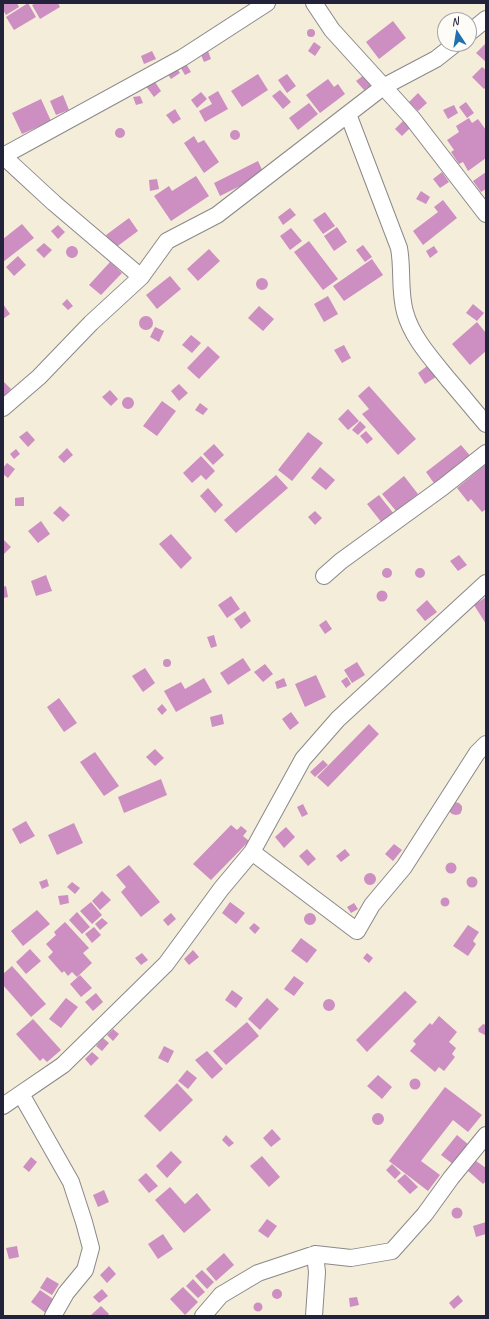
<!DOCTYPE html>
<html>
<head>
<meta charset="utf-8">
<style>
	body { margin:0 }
	#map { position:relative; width:489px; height:1319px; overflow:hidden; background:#f4edd9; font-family:Caveat,sans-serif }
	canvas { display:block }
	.frame { position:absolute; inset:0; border:4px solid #22223b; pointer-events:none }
	.north { position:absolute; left:437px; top:12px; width:40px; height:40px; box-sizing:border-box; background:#fdfcf7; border:1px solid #a5a5ac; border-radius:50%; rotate:348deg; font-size:11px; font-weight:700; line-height:16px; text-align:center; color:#22223b }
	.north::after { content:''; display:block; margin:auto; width:14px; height:18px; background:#1f6fb2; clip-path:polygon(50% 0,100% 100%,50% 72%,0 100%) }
</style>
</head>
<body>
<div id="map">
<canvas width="489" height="1319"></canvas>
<div class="frame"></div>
<div class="north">N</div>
</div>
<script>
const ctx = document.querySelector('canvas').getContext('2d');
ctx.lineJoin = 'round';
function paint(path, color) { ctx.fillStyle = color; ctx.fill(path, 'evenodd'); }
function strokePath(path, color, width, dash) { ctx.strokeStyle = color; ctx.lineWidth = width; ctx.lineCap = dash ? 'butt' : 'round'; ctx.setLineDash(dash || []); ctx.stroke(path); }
const building = new Path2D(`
	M3,3h14l2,4 -13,8 -3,-5z
	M28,3l8,14 -22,13 -8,-13z
	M36,3h22l2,4 -20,12 -8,-14z
	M393,21l13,17 -27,21 -13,-17z
	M307 33a4 4 0 1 1 8 0a4 4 0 1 1-8 0Z
	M314,42l7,5 -6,9 -7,-5z
	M486,43v19l-10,-9z
	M152,51l4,8 -12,5 -3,-8z
	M208,51l3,8 -7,3 -3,-7z
	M185,62l6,10 -6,3 -6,-10z
	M176,67l4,6 -9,6 -4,-6z
	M482,67l4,3v17l-2,2 -12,-12z
	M258,74l10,16 -26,17 -11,-16z
	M287,74l9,12 -9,7 -9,-13z
	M364,75l8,10 -8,5 -8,-9z
	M153,79l8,12 -7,6 -9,-12z
	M328,79l6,8 4,-3 7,10 -25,19 -14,-18z
	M280,90l11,12 -8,7 -11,-13z
	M218,91l10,18 -23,13 -6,-11 13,-7 -4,-7z
	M201,92l6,7 -10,9 -6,-8z
	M418,93l9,10 -9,8 -9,-9z
	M63,95l6,15 -13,5 -6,-14z
	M140,96l3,7 -7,2 -3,-8z
	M41,99l10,22 -29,13 -10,-21z
	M466,102l8,11 -7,5 -8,-11z
	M309,103l9,11 -20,16 -9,-12z
	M454,105l4,8 -10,6 -5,-9z
	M175,109l6,10 -8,5 -7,-9z
	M469,118l3,5 6,-4 8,11v28l-18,13 -5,-9 -4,2 -8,-12 3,-2 -7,-10 12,-8 -3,-6z
	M403,121l7,7 -8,8 -7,-7z
	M115 133a5 5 0 1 1 10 0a5 5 0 1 1-10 0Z
	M230 135a5 5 0 1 1 10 0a5 5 0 1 1-10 0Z
	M194,136l4,7 6,-3 15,22 -15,11 -20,-30z
	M258,161l6,13 -44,22 -6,-13z
	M442,172l7,10 -9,6 -7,-9z
	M486,172v17l-5,3 -8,-11z
	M196,176l13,20 -38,25 -17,-25 15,-10 3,5z
	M157,179l2,10 -9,2 -1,-11z
	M421,191l9,6 -4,7 -10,-5z
	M443,200l14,18 -34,27 -10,-14 25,-19 -4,-5z
	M290,208l6,7 -13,10 -5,-8z
	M325,212l10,14 -12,8 -10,-14z
	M129,218l9,13 -23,17 -9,-13z
	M22,224l12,14 -31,24v-23z
	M58,225l7,7 -7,7 -7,-8z
	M337,227l10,15 -13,9 -10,-15z
	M291,228l11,13 -12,9 -10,-14z
	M309,241l29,38 -15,11 -29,-38z
	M44,243l8,7 -8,8 -8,-8z
	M363,245l9,12 -7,5 -9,-12z
	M66 252a6 6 0 1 1 12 0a6 6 0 1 1-12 0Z
	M434,246l4,6 -8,6 -4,-7z
	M209,249l11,12 -22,20 -11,-12z
	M18,256l8,9 -12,11 -8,-9z
	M372,259l11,16 -39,26 -11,-15z
	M110,262l12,11 -21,22 -12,-10z
	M170,276l11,13 -24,20 -11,-14z
	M256 284a6 6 0 1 1 12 0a6 6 0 1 1-12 0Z
	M328,296l10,18 -14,8 -10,-18z
	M67,299l6,7 -5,4 -6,-6z
	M3,304l7,10 -7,5z
	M473,304l11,9 -7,8 -11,-8z
	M259,306l15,13 -11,12 -15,-13z
	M139 323a7 7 0 1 1 14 0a7 7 0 1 1-14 0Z
	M477,322l9,11v18l-16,14 -18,-21z
	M155,327l9,4 -5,11 -9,-5z
	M191,335l10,8 -9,10 -10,-8z
	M344,345l7,13 -9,5 -8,-13z
	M208,346l12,11 -21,22 -12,-11z
	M431,363l8,12 -14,9 -7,-11z
	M3,381l8,8 -8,8z
	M179,384l9,9 -9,8 -8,-10z
	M369,386l47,53 -18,16 -36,-41 7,-5 -11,-13z
	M110,390l8,9 -7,7 -9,-9z
	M122 403a6 6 0 1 1 12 0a6 6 0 1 1-12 0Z
	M162,401l14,10 -19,25 -14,-10z
	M200,403l8,6 -5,6 -8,-5z
	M348,409l11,12 -11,9 -10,-11z
	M360,421l6,6 -8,8 -6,-5z
	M27,431l8,9 -7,7 -9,-10z
	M366,431l7,8 -6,5 -7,-8z
	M308,432l15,11 -31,38 -14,-11z
	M214,444l10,11 -11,10 -10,-11z
	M461,445l11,13 -36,28 -10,-14z
	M67,448l6,7 -9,8 -6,-6z
	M16,449l4,5 -6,5 -4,-5z
	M201,456l14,15 -9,9 -5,-5 -9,8 -9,-10z
	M7,463l8,6 -7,9 -5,-4v-6z
	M486,464v45l-4,3 -11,-13 -3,3 -11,-14z
	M320,467l15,13 -9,10 -15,-12z
	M276,475l12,13 -52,45 -12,-13z
	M404,476l14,18 -22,17 -14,-17z
	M208,488l15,17 -8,8 -15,-17z
	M379,495l15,19 -12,9 -15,-19z
	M24,497v9h-9v-8z
	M60,506l10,9 -7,7 -10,-9z
	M315,511l7,7 -7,7 -7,-8z
	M41,521l9,13 -12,9 -10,-12z
	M171,534l21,24 -11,11 -22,-25z
	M4,540l7,7 -8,8v-14z
	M459,555l8,10 -9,6 -8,-10z
	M415 573a5 5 0 1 1 10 0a5 5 0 1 1-10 0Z
	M382 573a5 5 0 1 1 10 0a5 5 0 1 1-10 0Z
	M46,575l6,16 -16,5 -5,-15z
	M6,586l2,11 -5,1v-11z
	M376.5 596a5.5 5.5 0 1 1 11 0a5.5 5.5 0 1 1-11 0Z
	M231,596l9,13 -13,9 -9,-13z
	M486,597v27l-12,-19z
	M427,600l10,12 -12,9 -9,-11z
	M245,611l6,10 -10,8 -7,-10z
	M326,620l6,9 -7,5 -6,-9z
	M214,635l3,11 -6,2 -4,-11z
	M243,658l8,12 -23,15 -8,-12z
	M163 663a4 4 0 1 1 8 0a4 4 0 1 1-8 0Z
	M357,662l8,13 -13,8 -8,-13z
	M265,664l8,10 -10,8 -9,-10z
	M145,668l10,15 -12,9 -11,-16z
	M316,675l10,22 -21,10 -10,-23z
	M347,677l4,7 -5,4 -5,-7z
	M204,678l8,14 -36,20 -12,-21 17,-9 4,7z
	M284,678l3,8 -10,3 -2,-7z
	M59,698l18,25 -13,9 -17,-25z
	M162,704l5,6 -5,5 -5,-6z
	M291,712l8,11 -9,7 -8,-11z
	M222,714l2,10 -12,3 -2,-10z
	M369,724l10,10 -51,53 -11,-10z
	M155,749l9,9 -9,8 -9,-9z
	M95,752l24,34 -15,10 -24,-34z
	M323,760l5,5 -13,12 -5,-5z
	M161,779l6,16 -43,18 -6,-16z
	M455,802l4,1 3,3v4l-2,4 -4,1 -4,-1 -3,-3z
	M303,804l5,10 -6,3 -5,-10z
	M26,821l9,15 -15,8 -8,-15z
	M74,823l9,20 -26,12 -9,-20z
	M231,825l6,5 4,-4 6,5 -4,5 6,5 -38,39 -18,-16z
	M286,827l9,10 -11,11 -9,-11z
	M394,844l8,6 -9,11 -8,-7z
	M307,849l9,10 -8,7 -9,-10z
	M345,849l5,6 -9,7 -5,-6z
	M445.5 868a5.5 5.5 0 1 1 11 0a5.5 5.5 0 1 1-11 0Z
	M129,865l31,37 -19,15 -20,-25 5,-5 -10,-12z
	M364 879a6 6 0 1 1 12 0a6 6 0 1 1-12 0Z
	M466.5 882a5.5 5.5 0 1 1 11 0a5.5 5.5 0 1 1-11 0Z
	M47,879l2,7 -7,3 -3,-7z
	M72,882l8,6 -5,6 -8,-7z
	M102,891l9,9 -11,10 -8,-9z
	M68,895l1,8 -9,2 -2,-9z
	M440.5 902a4.5 4.5 0 1 1 9 0a4.5 4.5 0 1 1-9 0Z
	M91,902l11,13 -10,9 -12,-13z
	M230,902l15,11 -9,11 -14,-11z
	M354,903l4,6 -7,4 -4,-6z
	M37,910l13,14 -27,22 -12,-15z
	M77,912l13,15 -8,7 -13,-14z
	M304 919a6 6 0 1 1 12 0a6 6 0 1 1-12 0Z
	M171,913l5,6 -8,7 -5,-6z
	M102,918l6,5 -8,7 -5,-6z
	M65,922l24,26 -6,5 9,10 -15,14 -5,-5 -4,4 -4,-5 -2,2 -14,-16 5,-5 -7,-8 10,-9 -2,-3z
	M254,923l6,5 -5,6 -6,-6z
	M468,925l11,7 -6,9 3,3 -8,12 -15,-10z
	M94,927l7,8 -9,8 -7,-9z
	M301,938l16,12 -10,13 -16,-12z
	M30,949l11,12 -15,13 -10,-12z
	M193,950l6,7 -10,8 -5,-6z
	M142,953l6,7 -7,5 -6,-7z
	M367,953l6,5 -4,5 -6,-5z
	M12,966l34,38 -15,13 -28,-32v-11z
	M80,975l12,13 -11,9 -11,-13z
	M294,976l10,7 -10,13 -10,-7z
	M232,990l11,8 -7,10 -11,-8z
	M405,991l12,11 -50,50 -11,-12z
	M96,993l7,9 -10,9 -8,-9z
	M66,998l12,9 -17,21 -12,-9z
	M267,998l12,11 -19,21 -12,-11z
	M323 1005a6 6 0 1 1 12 0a6 6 0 1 1-12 0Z
	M439,1016l18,16 -8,10 7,6 -4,6 3,3 -11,14 -5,-4 -4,5 -25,-21 6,-7 -3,-3 17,-18 2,2z
	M33,1019l28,31 -14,12 -4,-4 -3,3 -24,-27z
	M247,1022l12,14 -33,29 -13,-14z
	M483,1024l3,1v9l-1,1 -6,-3 -1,-3z
	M113,1029l6,5 -6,7 -6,-6z
	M103,1038l6,5 -7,8 -6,-5z
	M164,1046l10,5 -6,12 -10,-5z
	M207,1051l16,18 -11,10 -17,-19z
	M92,1052l7,6 -8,8 -6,-7z
	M187,1070l10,8 -9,11 -10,-8z
	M378,1075l14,12 -10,12 -15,-13z
	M409.5 1084a5.5 5.5 0 1 1 11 0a5.5 5.5 0 1 1-11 0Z
	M177,1083l16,17 -33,32 -16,-16z
	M445,1087l37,28 -14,17 -15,-12 -32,41 19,14 -12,16 -39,-30z
	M372 1119a6 6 0 1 1 12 0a6 6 0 1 1-12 0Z
	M272,1129l9,10 -10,8 -8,-9z
	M226,1135l8,8 -5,4 -7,-7z
	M457,1135l12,10 -16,19 -12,-9z
	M171,1151l11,11 -15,16 -11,-12z
	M262,1156l18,21 -11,10 -19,-21z
	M31,1157l6,5 -8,10 -6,-5z
	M476,1161l10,7v13l-3,3 -15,-13z
	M392,1164l9,9 -6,6 -9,-9z
	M146,1173l12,13 -9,7 -11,-13z
	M405,1174l13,13 -8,7 -13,-13z
	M170,1187l15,17 12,-11 14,17 -27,23 -29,-33z
	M104,1190l5,12 -11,5 -5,-12z
	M451.5 1213a5.5 5.5 0 1 1 11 0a5.5 5.5 0 1 1-11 0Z
	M267,1219l10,7 -9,12 -10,-7z
	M486,1222v12l-10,3 -3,-11z
	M163,1234l10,15 -15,10 -10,-15z
	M17,1246l2,11 -10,2 -3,-11z
	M224,1253l10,12 -18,16 -10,-12z
	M109,1266l7,8 -9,9 -7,-8z
	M202,1270l12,12 -7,7 -12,-13z
	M47,1277l12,7 -7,11 -12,-7z
	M193,1279l12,13 -7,6 -12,-12z
	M183,1287l15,15 -13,13 -15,-16z
	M102,1289l6,7 -9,7 -6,-6z
	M272 1294a5 5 0 1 1 10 0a5 5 0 1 1-10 0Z
	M40,1290l16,11 -9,13 -16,-12z
	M458,1295l5,6 -9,8 -5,-6z
	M357,1297l2,8 -9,2 -1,-9z
	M253.5 1307a4.5 4.5 0 1 1 9 0a4.5 4.5 0 1 1-9 0Z
	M101,1306l8,8 -2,2h-15l-1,-1z`);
const street = new Path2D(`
	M314,3l18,27 80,88 74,96
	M469,33l17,-14
	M348,114l51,134c4,21 0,43 6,64 7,26 27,47 43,67 13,15 25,30 38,45
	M3,156l179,-98 85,-55
	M3,156l51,47 87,74
	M3,408l36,-31 52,-54 50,-46 26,-36 50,-26 166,-128 53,-28 19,-15
	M324,576l17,-15 102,-74 43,-34
	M252,852l105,79 15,-26 32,-38 73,-114 9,-9
	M21,1094l50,88 13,40 7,26 -6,22 -19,23 -13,23
	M3,1106l60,-41 103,-101 55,-75 31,-37 51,-93 35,-40 148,-136
	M203,1316l18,-21 37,-22 57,-19 36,4 41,-7 33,-37 26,-36 35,-43
	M314,1316l3,-44 -2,-18`);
paint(building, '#cd8ec1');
strokePath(street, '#8b888a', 18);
strokePath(street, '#fff', 16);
</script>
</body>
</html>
